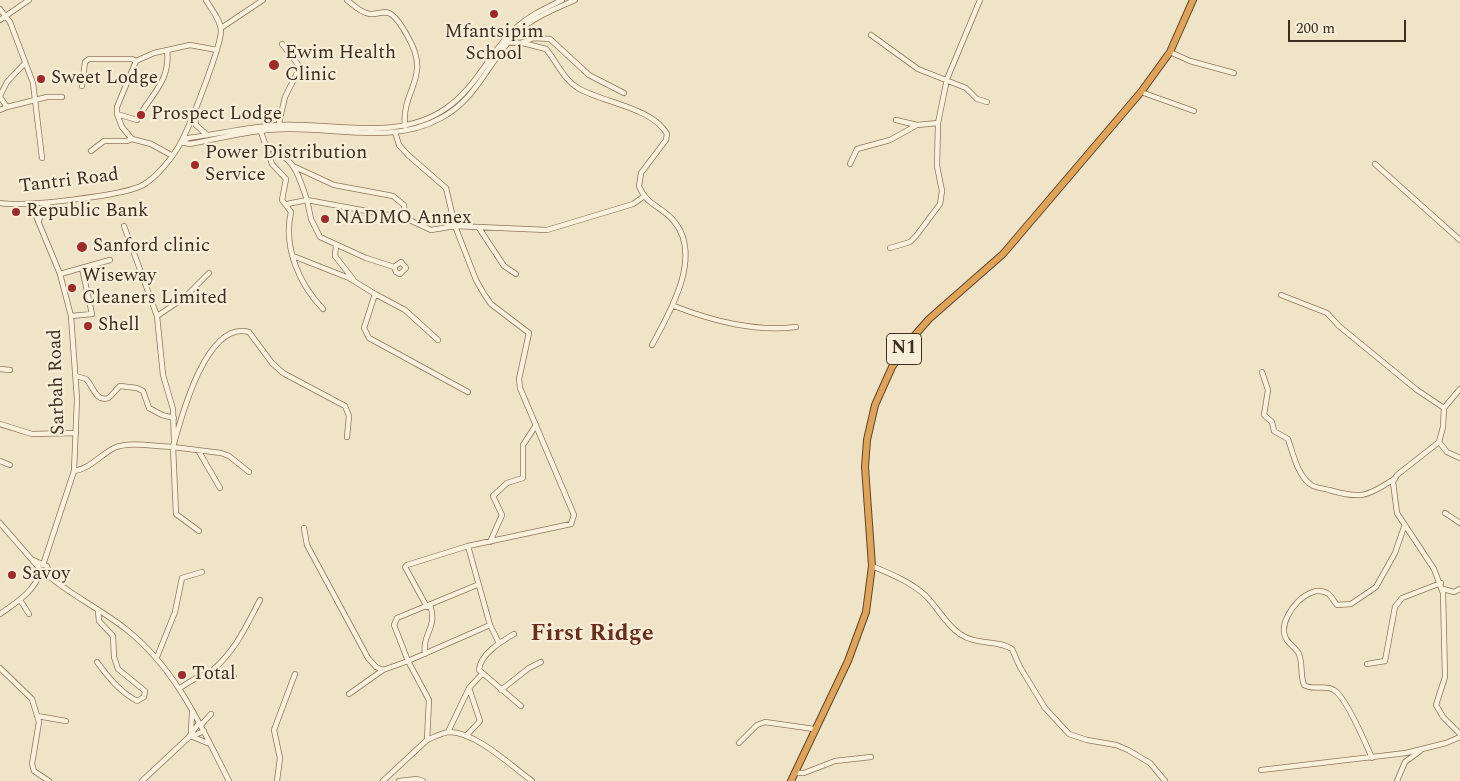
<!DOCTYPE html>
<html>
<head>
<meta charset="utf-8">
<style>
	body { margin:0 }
	#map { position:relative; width:1460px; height:781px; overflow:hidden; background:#f0e4c8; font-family:Spectral,serif }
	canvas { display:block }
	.scale { position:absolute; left:1288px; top:20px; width:118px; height:22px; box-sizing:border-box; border:2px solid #3d2e20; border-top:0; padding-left:6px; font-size:15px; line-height:18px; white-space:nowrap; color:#3d2e20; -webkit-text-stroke:4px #f7eed8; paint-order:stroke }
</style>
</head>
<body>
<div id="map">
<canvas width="1460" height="781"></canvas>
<div class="scale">200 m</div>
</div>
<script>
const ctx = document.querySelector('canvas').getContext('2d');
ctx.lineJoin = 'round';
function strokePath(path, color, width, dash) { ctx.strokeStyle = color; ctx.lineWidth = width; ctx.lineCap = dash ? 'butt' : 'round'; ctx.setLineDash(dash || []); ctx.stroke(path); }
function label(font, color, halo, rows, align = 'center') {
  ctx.font = font + ' Spectral,serif'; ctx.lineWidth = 4.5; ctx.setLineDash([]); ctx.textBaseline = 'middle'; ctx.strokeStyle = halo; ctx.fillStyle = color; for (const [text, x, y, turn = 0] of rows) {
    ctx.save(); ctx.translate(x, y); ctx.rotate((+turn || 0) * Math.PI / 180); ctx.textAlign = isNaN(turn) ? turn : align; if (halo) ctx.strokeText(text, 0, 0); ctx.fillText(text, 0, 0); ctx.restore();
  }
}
const minor = new Path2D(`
	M347,0c6,5 14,13 23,14 7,1 16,-5 22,1 7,5 12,15 16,22 24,41 -7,53 -3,89
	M0,9l10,13 23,61 9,75
	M0,20l29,-20
	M221,28l42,-28
	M871,35l47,34 48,19 11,11 10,3
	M503,42l20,1 23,6c11,13 17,30 32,39 25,15 74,19 89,46l-1,6 -25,33 -2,13c8,20 21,19 34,34 31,35 -3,92 -21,125
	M523,42l11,-4 16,1 39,36 35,18
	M1170,52l20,9 44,12
	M136,61l-19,46v7l5,13 10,12 19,5 20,11
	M82,86l3,-24 4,-3h43l4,2 18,-8 36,-8 27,5
	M1141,92l53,19
	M0,96l7,-14 17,-18
	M0,97l7,10 40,-10h15
	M0,110l7,-3
	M194,112l2,13 11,10
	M117,114l20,6c14,-26 34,-39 30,-70
	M896,120l21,5
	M278,127l7,-30 15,-30 -18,-23
	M260,129l12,35 14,15 -4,21 9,12c-8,35 8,72 32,97
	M181,142l9,2c32,-6 65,-15 98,-15 50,-1 107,15 153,-11 39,-21 48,-60 78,-87 15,-14 38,-23 56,-31
	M181,142l7,-4c30,-4 61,-11 90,-13 55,-3 119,17 167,-16 32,-21 44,-57 72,-82 13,-12 29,-19 45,-27
	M267,146c29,15 30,25 40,54l98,18 26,12 24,-4 92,4 86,-26 10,-7
	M91,151l13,-10h23l5,-2
	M850,164l7,-15 33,-9 27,-15 21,-2
	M1375,164l85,76
	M295,167l39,18 59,11 11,9 1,13
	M0,203c24,4 123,-7 143,-18 14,-8 31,-29 38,-43 9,-16 40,-96 40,-111 0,-11 -10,-22 -15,-31
	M31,204l29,70 11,42 6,83 -3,72 -31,94
	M287,204l20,-4 4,19 9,18 46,21 28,9 2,5 4,2 6,-6 -5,-6 -7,5
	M39,221l3,-11 7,-7
	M124,226l33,90 6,59 10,34 1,32
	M479,228l25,38 12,8
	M336,245l-1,11 18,23
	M890,248l20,-6 6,-6 24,-32 2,-13 -5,-25 1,-43 9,-44 33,-79
	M293,256l56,22 26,16 -11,34 5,10 99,54
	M60,274l50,-14
	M375,294l30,16 33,30
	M1281,295l46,18 12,13 78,64 27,18
	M674,306c39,15 80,26 122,21
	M71,316l21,-2 -10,-46
	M157,316l27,-18 25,-25
	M0,369l10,1
	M1262,372l6,18 -4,25 8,7 2,9 14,8c5,14 9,35 22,45 4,4 13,4 19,6 31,9 38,7 65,-11
	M76,376l10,3c6,5 10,24 22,19 4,-2 8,-9 12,-12l17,2 6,3 6,17 13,7 12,3
	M1460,389l-16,19 -1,19 -4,15 -42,33 -4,7 4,31 37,56 9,24 2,84 -9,28 7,12 17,17
	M0,424l32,10 44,-1
	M1439,442l8,10 13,6
	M198,450l22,38
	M0,461l10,4
	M74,471c16,-2 26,-16 40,-23 17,-7 41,-1 59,-1l3,67 23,17
	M249,472l-20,-16 -8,-3 -48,-6c8,-29 33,-127 76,-115l23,31 11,10 62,33 4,10 -2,21
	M1445,513l15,10
	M0,523l40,46
	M304,528l3,17 61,113 8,9 7,3
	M490,542l12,-27 -9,-19 14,-13 16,-5v-33l13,-20
	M33,560l14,6 2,5 -5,2
	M872,566c19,8 39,16 54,30 12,12 20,29 34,38 17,12 37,5 52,15l8,18 25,41 24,26 18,6 29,5 12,5 22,13 15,18
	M45,573c25,22 56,36 82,57 49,39 74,96 102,151
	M1443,589l11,3 6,-3
	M20,600l9,14
	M427,607l-22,-40 2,-2 61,-19
	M0,614c17,-12 34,-22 41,-43
	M490,625l9,18
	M514,634c-12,7 -34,20 -35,36l42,36
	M425,654c-3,-21 13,-26 5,-49
	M157,657l18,-45 7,-34 20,-6
	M97,662c12,16 22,29 40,39l7,-4 1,-6 -27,-22 -4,-12 -1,-21 -14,-15 -1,-10
	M1367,664l18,-3 10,-54 7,-9 39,-15
	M0,668l32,31 7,23 -7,42 2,7 15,10
	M212,671c25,-23 32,-41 48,-71
	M180,688c18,-12 33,-22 54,-11
	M501,690l28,-22 12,-6
	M349,694l34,-24 25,-9 -14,-36 3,-7 80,-33
	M37,716l29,5
	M201,725l10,-11
	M191,732l1,-20
	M448,732l21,-44 13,-14
	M466,736l14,-15 -11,-33
	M193,737l17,7
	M188,738l16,-7
	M427,740c7,-3 14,-7 22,-8 27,0 61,33 83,49
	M739,743l18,-18 8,-3 49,7
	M1372,758c-6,-14 -26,-61 -38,-68 -9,-6 -21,1 -30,-5 -4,-10 -1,-21 -5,-31 -4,-8 -14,-11 -15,-22 -2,-18 24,-49 43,-39 5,3 7,9 10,12l14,-1 25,-17 19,-34 9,-26
	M1261,770l145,-17 40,-10 14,-6
	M794,773h10l31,-12 36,-4
	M142,781l46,-43 11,-15
	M277,781l3,-23 -6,-28 21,-56
	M383,781l44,-41 2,-40 -21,-39 82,-36 -22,-79 103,-22 3,-9 -54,-127 -1,-9 10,-46 -38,-29 -7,-10 -8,-14 -21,-54 -9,-38 -38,-33 -9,-10 -4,-13
	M399,781l18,-2 6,2
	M1397,781l8,-19 15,-11`);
const highway = new Path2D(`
	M791,781l57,-120 18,-49 6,-46 -7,-99 2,-27 8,-35 17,-38 23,-32 14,-16 74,-65 138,-162 29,-40 23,-52`);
const markers = [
	[494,14,5,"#9e2a2b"],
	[274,65,6,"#9e2a2b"],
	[41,79,5,"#9e2a2b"],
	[141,115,5,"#9e2a2b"],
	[195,165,5,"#9e2a2b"],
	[16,212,5,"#9e2a2b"],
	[325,219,5,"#9e2a2b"],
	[82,247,6,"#9e2a2b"],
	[72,288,5,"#9e2a2b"],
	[88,326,5,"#9e2a2b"],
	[12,575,5,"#9e2a2b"],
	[182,675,5,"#9e2a2b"]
];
const shields = [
	[904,349,35]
];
const shieldNames = [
	["N1",904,349]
];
const poiNames = [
	["Mfantsipim",494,33,"center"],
	["School",494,55,"center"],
	["Ewim Health",285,54],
	["Clinic",285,76],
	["Sweet Lodge",51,79],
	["Prospect Lodge",151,115],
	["Power Distribution",205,154],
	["Service",205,176],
	["Republic Bank",26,212],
	["NADMO Annex",335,219],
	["Sanford clinic",93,247],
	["Wiseway",82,277],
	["Cleaners Limited",82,299],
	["Shell",98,326],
	["Savoy",22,575],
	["Total",192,675]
];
const streetNames = [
	["Tantri Road",69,182,-7],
	["Sarbah Road",58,382,-92]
];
const districtNames = [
	["First Ridge",592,635]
];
strokePath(minor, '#8d765c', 6);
strokePath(highway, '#5b4430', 8);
strokePath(minor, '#faf1dc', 4.5);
strokePath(highway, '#e0a458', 6);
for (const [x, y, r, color] of markers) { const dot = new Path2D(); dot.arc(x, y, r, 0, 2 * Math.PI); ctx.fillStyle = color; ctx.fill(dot); strokePath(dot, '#f7eed8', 2); }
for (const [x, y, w] of shields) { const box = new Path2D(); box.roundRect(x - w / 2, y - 15.5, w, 31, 4); ctx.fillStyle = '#f7eed8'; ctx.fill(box); strokePath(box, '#3d2e20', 1); }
label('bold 18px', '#3d2e20', null, shieldNames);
label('19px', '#3d2e20', '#f7eed8', poiNames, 'left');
label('19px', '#3d2e20', '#f7eed8', streetNames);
label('bold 24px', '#6b2e1e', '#f7eed8', districtNames);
</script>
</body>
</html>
